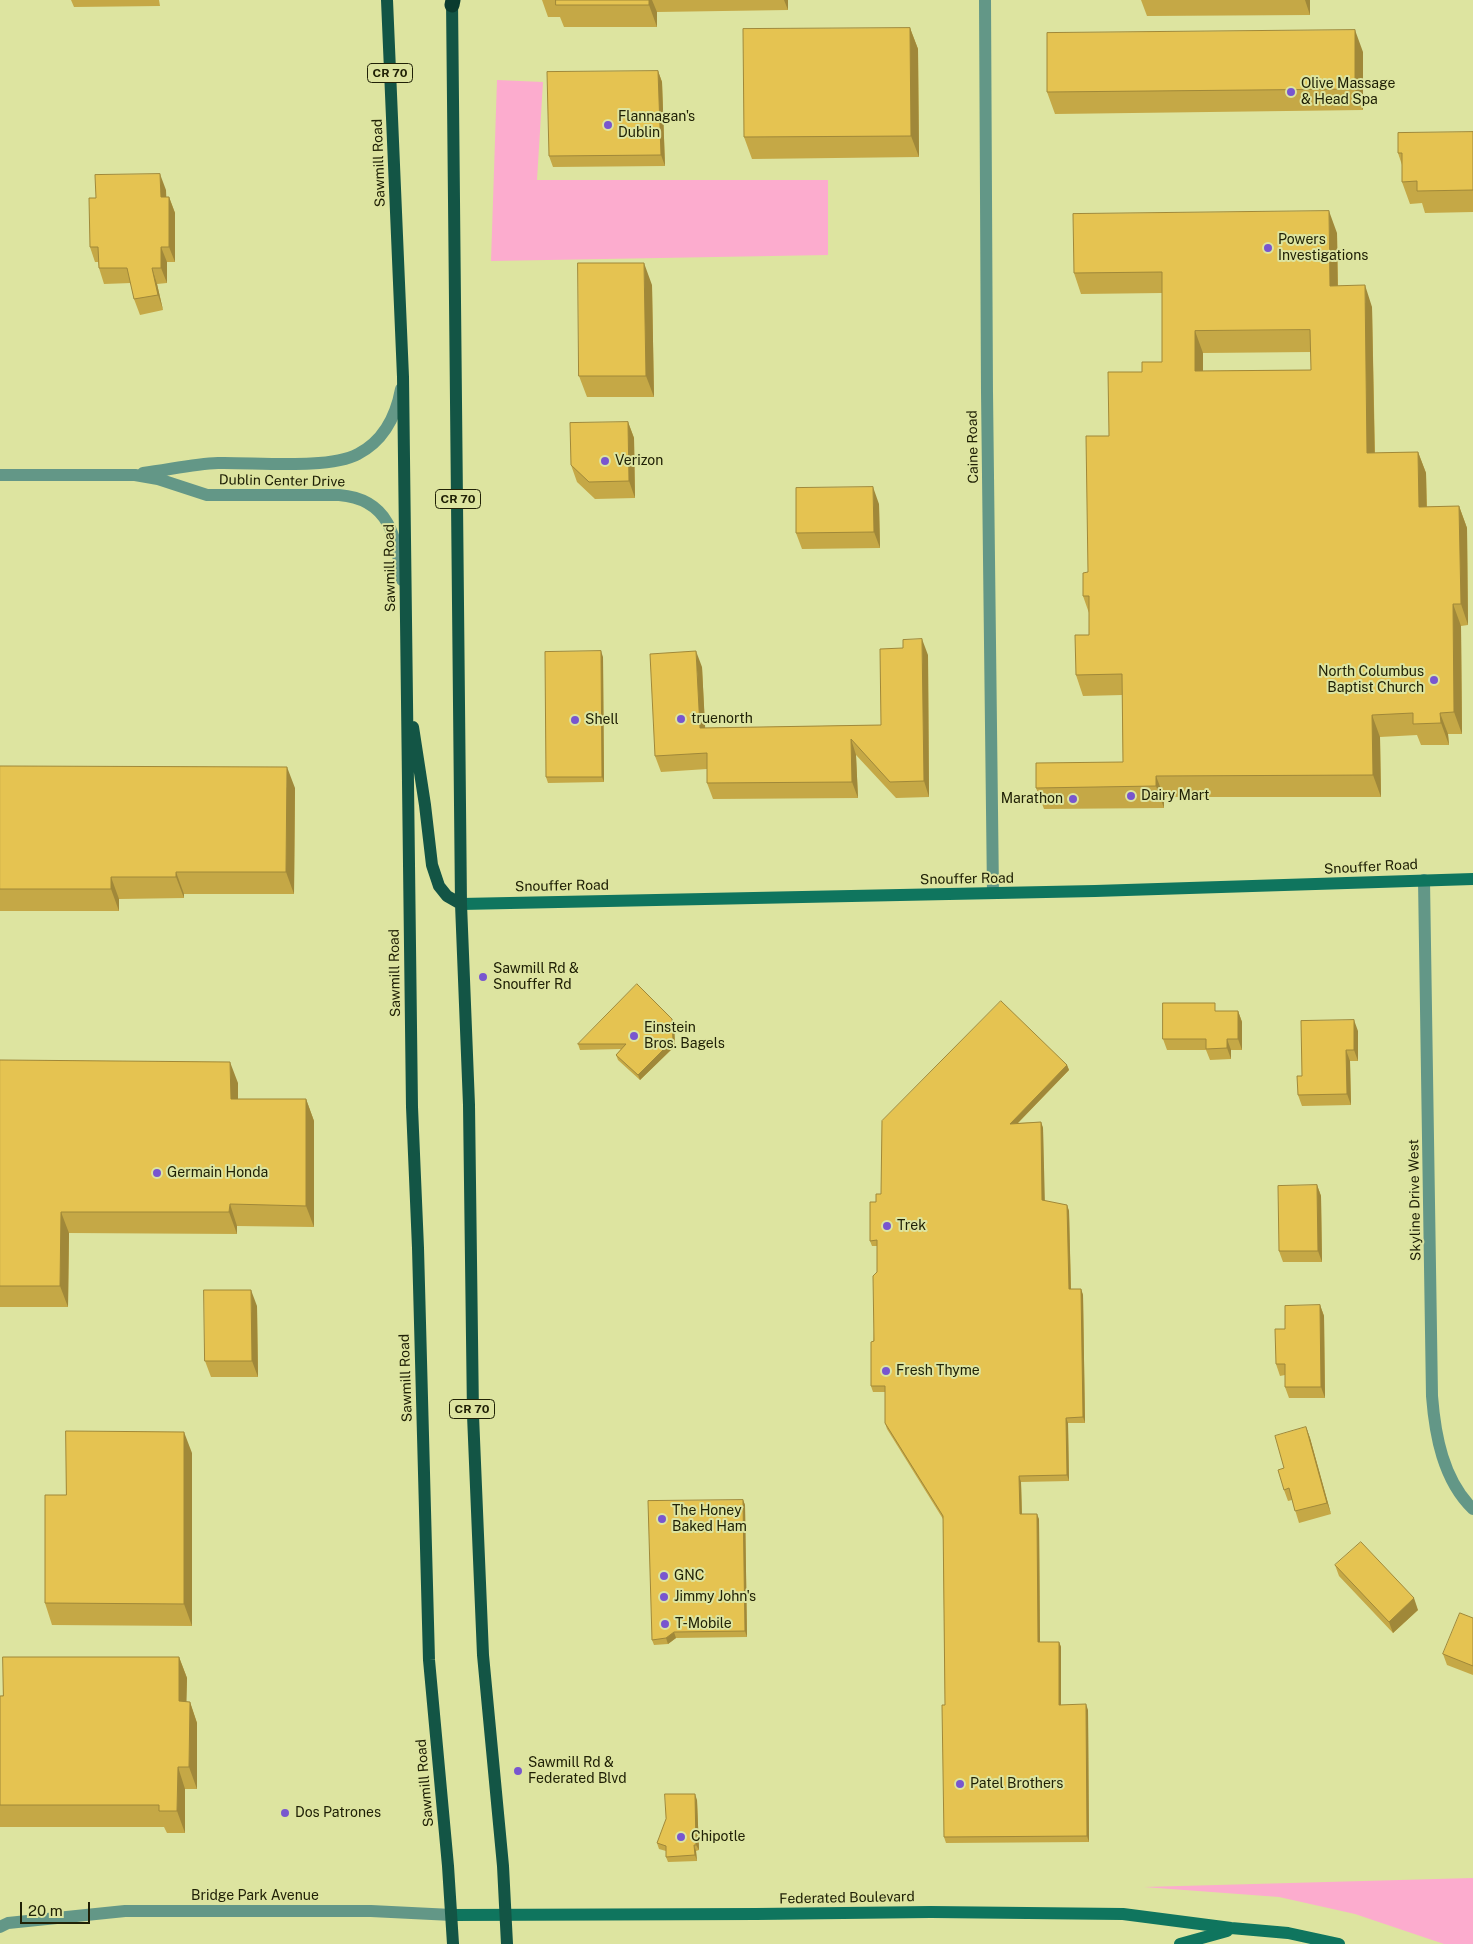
<!DOCTYPE html>
<html>
<head>
<meta charset="utf-8">
<style>
	body { margin:0 }
	#map { position:relative; width:1473px; height:1944px; overflow:hidden; background:#dde4a0; font-family:"Public Sans",sans-serif }
	canvas { display:block }
	.scale { position:absolute; left:20px; top:1902px; width:70px; height:22px; box-sizing:border-box; border:2px solid #202106; border-top:0; padding-left:6px; font-size:15px; line-height:18px; white-space:nowrap; color:#202106; -webkit-text-stroke:4px #dde4a0; paint-order:stroke }
</style>
</head>
<body>
<div id="map">
<canvas width="1473" height="1944"></canvas>
<div class="scale">20 m</div>
</div>
<script>
const ctx = document.querySelector('canvas').getContext('2d');
ctx.lineJoin = 'round';
function paint(path, color) { ctx.fillStyle = color; ctx.fill(path, 'evenodd'); }
function strokePath(path, color, width, dash) { ctx.strokeStyle = color; ctx.lineWidth = width; ctx.lineCap = dash ? 'butt' : 'round'; ctx.setLineDash(dash || []); ctx.stroke(path); }
function label(font, color, halo, rows, align = 'center') {
  ctx.font = font + ' "Public Sans",sans-serif'; ctx.lineWidth = 4; ctx.setLineDash([]); ctx.textBaseline = 'middle'; ctx.strokeStyle = halo; ctx.fillStyle = color; for (const [text, x, y, turn = 0] of rows) {
    ctx.save(); ctx.translate(x, y); ctx.rotate((+turn || 0) * Math.PI / 180); ctx.textAlign = isNaN(turn) ? turn : align; if (halo) ctx.strokeText(text, 0, 0); ctx.fillText(text, 0, 0); ctx.restore();
  }
}
const green = new Path2D(`
	M497,80l46,2 -6,98h291v75l-337,6z
	M1473,1878v66h-29l-89,-30 -76,-17 -135,-10z`);
const minor = new Path2D(`
	M985,0l2,392 6,501
	M143,473c25,-3 50,-9 75,-10 36,-1 111,7 140,-9 25,-13 38,-38 43,-65
	M0,475h135l23,4 49,16h132c51,4 57,42 63,85
	M1424,880l8,516c3,39 11,84 41,113`);
const tertiary = new Path2D(`
	M0,1927l8,-4 117,-12h246l81,4`);
const secondary = new Path2D(`
	M461,904l634,-13 378,-12
	M452,1915l304,-1 175,-2 192,2 108,14 57,5 51,11
	M1180,1944l47,-13`);
const primary = new Path2D(`
	M387,0l16,377 9,730 6,141 11,412 19,206 5,78
	M452,0l9,904 8,201 4,310 10,240 20,211 4,78
	M413,727l12,78 7,60 7,21 8,10 14,8`);
const motorway = new Path2D(`
	M452,5l1,-5`);
const wall = new Path2D(`
	M71,0h88l1,6 -86,1z
	M542,0h246v10l-131,2v15h-93l-4,-10h-12z
	M1141,0h169v15l-163,1z
	M910,28l8,21 1,108 -167,2 -8,-22z
	M1363,52v58l-308,4 -8,-22z
	M658,71l4,11 3,84 -112,1 -4,-11z
	M1473,132v80l-48,1 -3,-10 -12,1 -8,-22v-17l-4,-12z
	M166,190v7h3l6,16v49h-8v21l-10,1 6,26 -23,5 -6,-16 -3,-16 -27,1 -5,-16 -1,-6h-3l-5,-15 6,-49z
	M1337,233l1,53 34,21 3,146 43,-1 8,21 1,34 32,-1 8,22 1,97 -7,1 1,108h-14l1,11h-28l-4,-10 -37,2 1,60h-217v11l-120,1 -8,-21 87,-26 -1,-67 -39,1 -7,-21 13,-40v-22l-6,-17 5,-24 21,-136 33,-64 20,-10v-69l-81,1 -7,-21zM1311,352v18l-108,1v-18z
	M652,285l2,112h-67l-8,-21z
	M628,422l6,16 1,60 -40,1 -18,-17 -6,-17z
	M879,504l1,44 -78,1 -6,-16z
	M928,655l1,142 -33,1 -40,-43 2,43 -145,1 -6,-16v-14l-46,3 -6,-16 47,-89 3,61 176,-3z
	M603,657l1,125 -56,1 -2,-6z
	M0,766l295,22 -1,106h-110v4l-65,1v12h-119z
	M1218,1011h20l4,11v28h-11v9l-21,1 -4,-10h-39l-4,-11z
	M674,1024l1,22 -35,34 -22,-20 -2,-5 5,-6 -41,1 -2,-6z
	M1358,1031v30h-8l1,44 -49,1 -4,-11 4,-19z
	M0,1060l238,23v16h68l8,22v106l-77,-1v8l-168,-1 -1,74h-68z
	M1067,1065l2,5 -51,53 23,-1 2,6 1,73 23,4 2,6 2,78h10l2,6 2,128h-17l1,58 -48,1 1,32 17,5 1,123h19l2,5v58l27,5 1,132 -143,1 -2,-6 1,-132 -2,-186 -56,-90 -2,-6v-31h-12l-2,-6 6,-114v-26h-5l-2,-5 6,-39 5,-8z
	M1317,1185l4,11 1,66h-39l-4,-11z
	M1320,1305l4,11 1,82h-36l-4,-11v-12l-5,1 -4,-12 9,-35z
	M257,1306l1,71h-47l-6,-16z
	M1306,1427l4,11 21,76 -32,9 -7,-23 -4,1 -4,-11v-22z
	M192,1453v173l-140,-1 -7,-22 21,-108z
	M743,1500l2,5 2,132 -71,1 -8,6 -14,1 -2,-5z
	M1335,1565l83,45 -25,23 -54,-57z
	M1473,1618v57l-26,-10 -4,-11z
	M179,1657l8,21 -1,24h4l7,21v66h-12v44h-18l-3,-6h-164v-131z
	M697,1800l2,50 -3,1 1,10 -29,1 -2,-5v-6l-7,-2 -2,-6z`);
const shadedWall = new Path2D(`
	M649,0h3l5,12v15l-8,-22z
	M784,0h4v10z
	M1305,0h5v15z
	M910,28l8,21 1,108 -8,-21z
	M1355,30l8,22v58l-8,-21z
	M658,71l4,11 3,84 -4,-11z
	M160,174l6,16 1,23 -6,-16z
	M169,197l6,16v49l-6,-15z
	M1329,211l8,22 1,74 -8,-21z
	M161,247l6,15v21l-6,-15z
	M644,263l8,22 2,112 -8,-21z
	M152,268l5,16 6,26 -5,-15z
	M1365,285l7,22 3,167 -8,-21z
	M1195,331l8,22v40l-8,-22z
	M628,422l6,16 1,60 -6,-17z
	M1418,452l8,21 1,55 -8,-21z
	M873,487l6,17 1,44 -6,-16z
	M1459,506l8,22 1,97 -7,-21z
	M1453,604l8,22 1,108 -8,-22z
	M922,639l6,16 1,142 -5,-16z
	M601,651l2,6 1,125 -2,-5z
	M696,651l6,16 4,77 -6,-16z
	M1440,713l8,21 1,11 -8,-22z
	M1372,715l8,22 1,60 -8,-22z
	M851,739l5,16 2,43 -6,-16z
	M287,767l8,21 -1,106 -8,-22z
	M1156,776l8,21v11l-8,-22z
	M176,872l8,22v4l-8,-21z
	M111,877l8,22v12l-8,-22z
	M1238,1011l4,11v28l-4,-11z
	M672,1019l2,5 1,22 -35,34 -2,-5z
	M1354,1020l4,11v30l-4,-11z
	M1227,1039l4,11v9l-4,-11z
	M1346,1050l4,11 1,44 -4,-11z
	M230,1062l8,21v37l-7,-21z
	M1067,1065l2,5 -57,59 -2,-5z
	M306,1099l8,22v106l-8,-21z
	M1041,1122l2,6 2,78 -3,-6z
	M1317,1185l4,11 1,66 -4,-11z
	M230,1204l7,22v8l-8,-22z
	M1067,1205l2,6 2,84 -2,-6z
	M61,1212l8,21 -1,74 -8,-21z
	M1081,1289l2,6 2,128 -2,-6z
	M251,1290l6,16 1,71 -6,-16z
	M1320,1305l4,11 1,82 -4,-11z
	M1066,1418l2,5 1,58 -2,-6z
	M1306,1427l4,11 21,76 -4,-11z
	M184,1432l8,21v173l-8,-22z
	M1019,1476l2,6 1,38 -2,-6z
	M743,1500l2,5 2,132 -2,-6z
	M1037,1514l2,5 1,128 -2,-5z
	M1414,1598l4,12 -25,23 -4,-11z
	M674,1632l2,6 -8,6 -2,-6z
	M1059,1642l2,5v64l-2,-6z
	M179,1657l8,21 -1,45 -7,-22z
	M190,1702l7,21v66l-8,-22z
	M1086,1704l2,6 1,132 -2,-6z
	M178,1767l7,22v44l-8,-22z
	M695,1794l2,6 2,50 -3,-5z
	M694,1845l2,6 1,10 -2,-6z`);
const building = new Path2D(`
	M556,0h93v5h-93z
	M910,28l1,108 -167,1 -1,-108z
	M1355,30v59l-308,3v-59z
	M658,71l3,84 -112,1 -2,-84z
	M1473,132v58l-56,1v-10l-15,1v-29h-4v-20z
	M160,174l1,23h8v50h-8v21h-9l6,27 -24,4 -7,-31h-28l-1,-21h-8l-1,-49h7l-1,-23z
	M1329,211l1,75 35,-1 2,168 51,-1 1,55 40,-1 2,98h-8l1,108 -14,1 1,10 -28,1v-11l-41,2 1,60 -217,1v10l-120,2v-25l87,-1 -1,-88 -46,1 -1,-40h14v-39h-6v-23l5,-1 -2,-136h23l-1,-64h34v-10h20v-90l-88,1 -1,-59zM1310,330l1,40 -116,1v-40z
	M578,263h66l2,113h-67z
	M628,422l1,59 -40,1 -18,-17 -1,-42z
	M873,487l1,45 -78,1v-45z
	M922,639l2,142 -34,1 -39,-43 1,43 -145,1v-30l-52,3 -5,-102 46,-3 4,77 181,-3 -1,-76 23,-1v-8z
	M601,651l1,126h-56l-1,-125z
	M0,766l287,1 -1,105h-110v5h-65v12h-111z
	M637,984l35,35 1,21 -35,35 -22,-20 10,-11h-48z
	M1001,1001l66,64 -57,59 31,-2 1,78 25,5 2,84h12l2,128 -17,1 1,57 -48,1 1,38h17l1,128h21v63l27,-1 1,132 -143,1 -2,-132h3l-2,-189 -58,-93v-37h-14v-44l3,-1 -1,-65 4,-4v-32l-7,1v-39h6v-8h5l1,-73z
	M1163,1003h52v8h23v28h-11v9l-21,1v-10h-43z
	M1354,1020v30h-8l1,44 -49,1 -1,-19h5l-1,-55z
	M0,1060l230,2 1,37h75v107l-76,-2 -1,8h-168l-1,74h-60z
	M1317,1185l1,66h-39l-1,-65z
	M204,1290h47l1,71h-47z
	M1320,1305l1,82h-36v-23h-9l-1,-35h10v-23z
	M1306,1427l21,76 -32,8 -6,-23 -5,2 -6,-20 6,-2 -9,-32z
	M66,1431l118,1v172l-139,-1v-108h21z
	M743,1500l2,131 -71,1 -8,6 -14,2 -4,-139z
	M1361,1542l53,56 -25,24 -54,-57z
	M1460,1613l13,5v48l-30,-12z
	M3,1657h176v44l11,1 -1,65h-11l-1,44h-18v-6h-159v-109h3z
	M665,1794h30l1,51h-2l1,10 -29,2v-11l-9,-3 9,-24z`);
const markers = [
	[1291,92,5,"#7856cf"],
	[608,125,5,"#7856cf"],
	[1268,248,5,"#7856cf"],
	[605,461,5,"#7856cf"],
	[1434,680,5,"#7856cf"],
	[681,719,5,"#7856cf"],
	[575,720,5,"#7856cf"],
	[1131,796,5,"#7856cf"],
	[1073,799,5,"#7856cf"],
	[483,977,5,"#7856cf"],
	[634,1036,5,"#7856cf"],
	[157,1173,5,"#7856cf"],
	[887,1226,5,"#7856cf"],
	[886,1371,5,"#7856cf"],
	[662,1519,5,"#7856cf"],
	[664,1576,5,"#7856cf"],
	[664,1597,5,"#7856cf"],
	[665,1624,5,"#7856cf"],
	[518,1771,5,"#7856cf"],
	[960,1784,5,"#7856cf"],
	[285,1813,5,"#7856cf"],
	[681,1837,5,"#7856cf"]
];
const shields = [
	[390,73,45],
	[458,499,45],
	[472,1409,45]
];
const shieldNames = [
	["CR 70",390,73],
	["CR 70",458,499],
	["CR 70",472,1409]
];
const poiNames = [
	["Olive Massage",1301,84],
	["& Head Spa",1301,100],
	["Flannagan's",618,117],
	["Dublin",618,133],
	["Powers",1278,240],
	["Investigations",1278,256],
	["Verizon",615,461],
	["North Columbus",1424,672,"right"],
	["Baptist Church",1424,688,"right"],
	["truenorth",691,719],
	["Shell",585,720],
	["Dairy Mart",1141,796],
	["Marathon",1063,799,"right"],
	["Sawmill Rd &",493,969],
	["Snouffer Rd",493,985],
	["Einstein",644,1028],
	["Bros. Bagels",644,1044],
	["Germain Honda",167,1173],
	["Trek",897,1226],
	["Fresh Thyme",896,1371],
	["The Honey",672,1511],
	["Baked Ham",672,1527],
	["GNC",674,1576],
	["Jimmy John's",674,1597],
	["T-Mobile",675,1624],
	["Sawmill Rd &",528,1763],
	["Federated Blvd",528,1779],
	["Patel Brothers",970,1784],
	["Dos Patrones",295,1813],
	["Chipotle",691,1837]
];
const streetNames = [
	["Sawmill Road",379,163,-92],
	["Caine Road",973,447,-91],
	["Dublin Center Drive",282,481,1],
	["Sawmill Road",390,568,-91],
	["Snouffer Road",1371,867,-3],
	["Snouffer Road",967,879,-1],
	["Snouffer Road",562,886,-1],
	["Sawmill Road",395,973,-91],
	["Skyline Drive West",1415,1200,-91],
	["Sawmill Road",406,1378,-92],
	["Sawmill Road",425,1783,-95],
	["Bridge Park Avenue",255,1896],
	["Federated Boulevard",847,1898,-1]
];
paint(green, '#fcacce');
strokePath(minor, '#639787', 12);
strokePath(tertiary, '#639787', 12);
strokePath(secondary, '#0f755e', 12);
strokePath(primary, '#135545', 12);
strokePath(motorway, '#0a3b2f', 15);
paint(wall, '#c5a846');
paint(shadedWall, '#a08839');
paint(building, '#e5c351');
strokePath(building, '#a08839', 1);
for (const [x, y, r, color] of markers) { const dot = new Path2D(); dot.arc(x, y, r, 0, 2 * Math.PI); ctx.fillStyle = color; ctx.fill(dot); strokePath(dot, '#dde4a0', 2); }
for (const [x, y, w] of shields) { const box = new Path2D(); box.roundRect(x - w / 2, y - 9.5, w, 19, 4); ctx.fillStyle = '#dde4a0'; ctx.fill(box); strokePath(box, '#202106', 1); }
label('bold 12px', '#202106', null, shieldNames);
label('14px', '#202106', '#dde4a0', poiNames, 'left');
label('14px', '#202106', '#dde4a0', streetNames);
</script>
</body>
</html>
